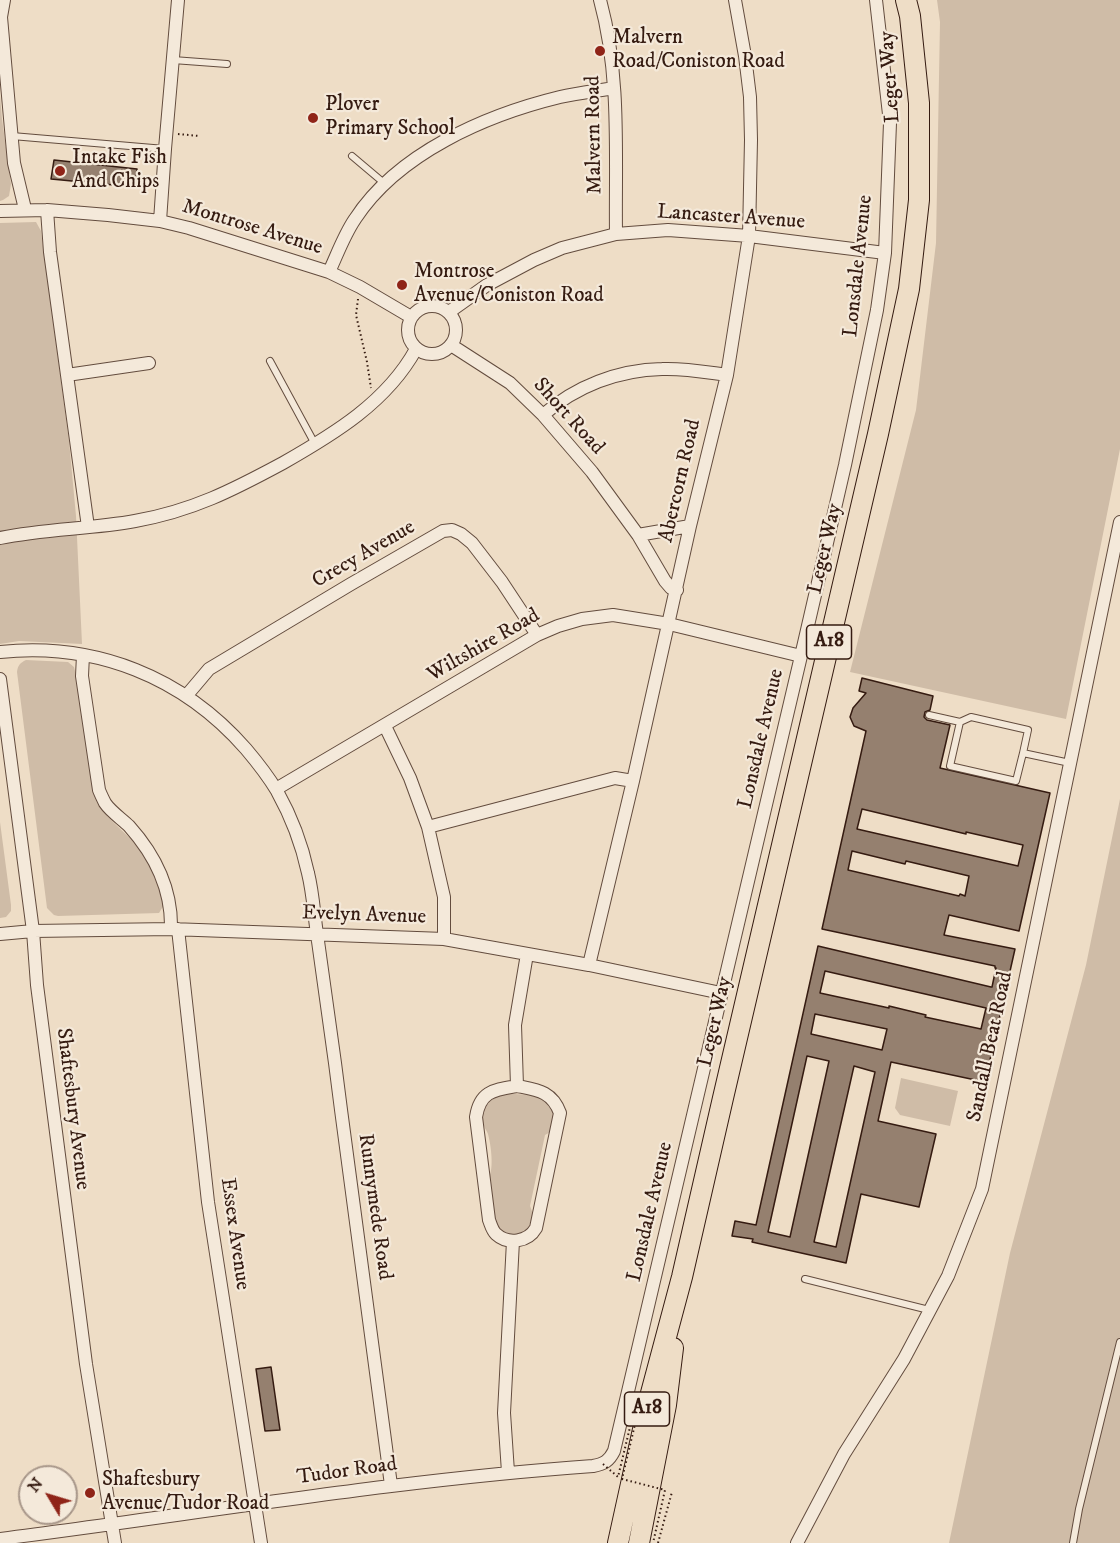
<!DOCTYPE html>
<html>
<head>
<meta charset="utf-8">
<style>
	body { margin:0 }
	#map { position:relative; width:1120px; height:1543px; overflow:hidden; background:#eeddc6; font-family:"IM FELL DW Pica",serif }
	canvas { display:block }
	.north { position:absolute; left:18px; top:1465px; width:60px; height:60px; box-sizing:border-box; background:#f4e9da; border:2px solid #a8978a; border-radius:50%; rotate:308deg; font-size:16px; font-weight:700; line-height:24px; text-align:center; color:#351b11 }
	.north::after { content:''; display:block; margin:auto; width:21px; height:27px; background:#8f2418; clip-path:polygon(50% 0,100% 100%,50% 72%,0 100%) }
</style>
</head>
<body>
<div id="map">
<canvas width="1120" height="1543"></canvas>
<div class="north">N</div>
</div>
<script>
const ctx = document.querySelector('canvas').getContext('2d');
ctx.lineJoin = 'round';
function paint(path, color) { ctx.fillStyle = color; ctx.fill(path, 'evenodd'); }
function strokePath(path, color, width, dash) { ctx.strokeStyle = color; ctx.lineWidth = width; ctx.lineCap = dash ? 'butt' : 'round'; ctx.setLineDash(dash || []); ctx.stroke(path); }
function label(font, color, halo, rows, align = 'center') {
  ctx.font = font + ' "IM FELL DW Pica",serif'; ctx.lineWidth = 4.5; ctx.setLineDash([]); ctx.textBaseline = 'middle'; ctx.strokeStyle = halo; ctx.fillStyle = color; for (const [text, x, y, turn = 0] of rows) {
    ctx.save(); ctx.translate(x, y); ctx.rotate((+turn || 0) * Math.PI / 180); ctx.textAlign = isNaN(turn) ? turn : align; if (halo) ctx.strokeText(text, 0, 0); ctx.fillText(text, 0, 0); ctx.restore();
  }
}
const green = new Path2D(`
	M937,0h183v449l-54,270 -216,-47 66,-262 20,-167 4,-221z
	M0,95l2,24 9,65 -2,12 -6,4 -3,1z
	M36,222l5,9 28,210 7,75 6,128 -63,-3 -19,3v-421z
	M26,660l42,2 6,5 2,8 17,117 6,13 8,11 35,34 16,30 6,25 -5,8 -101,3 -4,-1 -7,-7 -30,-236c1,-7 3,-9 9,-12z
	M1120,799v744h-171l61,-290 76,-288z
	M0,822l11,83v6l-5,6 -6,1z
	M901,1078l57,13 -8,35 -50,-11 -5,-7z
	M504,1094c17,0 48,-1 50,22 0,4 -1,10 -2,15l-7,4 -15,71 3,8c-3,10 -5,20 -17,21 -28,2 -24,-39 -27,-58 5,-9 2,-32 -1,-43 -1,-3 -3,-5 -4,-8 -6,-16 6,-28 20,-32z`);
const building = new Path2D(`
	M54,160l83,9 -2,18 -84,-8z
	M862,678l71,18 -3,14 -5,2 -1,5 3,3 23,5 -10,43 110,25 -31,138 -70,-16 -5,20 71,14 -30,133 -94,-20 -13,59 58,13 -17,73 -58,-13 -15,69 -94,-21 1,-3 -21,-3 3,-15 21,4 62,-279 173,41h1l4,-19h-1v-2l-173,-37 44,-198 -12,-5 -4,-9 3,-9 13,-15 -7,-2zM862,809l104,25v-2l57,13 -5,21 -161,-37zM852,851l53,13 1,-3 63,15 -4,20 -5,-2 -1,2 -111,-26zM825,971l161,37 -5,21 -56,-12 1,-2 -37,-9v2l-69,-15zM815,1014l72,15 -5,21 -71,-16zM807,1056l22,5 -39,176 -22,-5zM854,1066l21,6 -39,175 -22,-5z
	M271,1367l9,63 -15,1 -9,-62z`);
const path = new Path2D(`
	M178,134l21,2
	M358,299l-2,16 11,47 4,26
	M658,1543l14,-51`);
const service = new Path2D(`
	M173,60l54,4
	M12,136l153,13
	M352,156l32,27
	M270,361l45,83
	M929,715l31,7 11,-5 57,13 -5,23 47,10
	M960,722l-10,44 66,15 7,-28
	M805,1279l124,31
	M1073,1543l6,-34 41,-167`);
const minor = new Path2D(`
	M4,0l-3,17 13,146 11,46
	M600,0c21,76 15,156 16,234
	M47,210l3,42 38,275
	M0,211l47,-1 61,5 52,6 29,7 140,44 31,15 51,30
	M160,221l5,-72 13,-149
	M329,272c8,-17 15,-37 26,-53 43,-66 131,-104 205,-122 18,-4 36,-6 54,-9
	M408 330a24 24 0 1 1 48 0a24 24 0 1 1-48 0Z
	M449,312l38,-27 47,-25 28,-12 54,-14 52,-4 81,6 136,17
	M451,345l59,38 33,32 49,57 46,63 27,46 6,7 6,2
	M67,375l82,-12
	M543,415c33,-29 75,-45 119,-46 22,-1 43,3 65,6
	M638,535l52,-9
	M0,538c45,-9 91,-9 135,-17 57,-10 98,-31 148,-58 51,-29 104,-61 133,-114
	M0,652c96,-10 183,25 246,97 11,13 22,27 31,42 14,25 25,54 31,82 5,20 6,41 9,61 6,43 12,86 18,129 18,141 37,282 56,422
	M83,655l-1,21 17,114c2,5 4,9 6,13 6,9 17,16 24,23 26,29 43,64 42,103
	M0,679l33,252 4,54 49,379 29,179
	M187,695l22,-26 142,-85 92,-53 9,-1 9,4 11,9 30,39 35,53
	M385,726l25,52 18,49 16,70v42
	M276,789l261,-154 21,-9 24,-7 31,-4 56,9 132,32
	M428,827l187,-49 18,3
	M178,929l30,273 53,341
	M0,934l33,-3 138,-2 273,10 145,26 132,28
	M589,965l44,-184 57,-255 37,-151 22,-139 2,-96 -1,-43 -5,-41 -10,-56
	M517,1086c-23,4 -37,5 -41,31l13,103c2,5 3,10 7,14 12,11 32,8 40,-6l24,-115c-8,-22 -23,-23 -43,-27l-2,-61 12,-71
	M508,1472l-4,-59 9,-172
	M0,1539c197,-25 394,-59 593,-73 11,-2 16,-5 21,-15l187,-795 44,-191 32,-155 8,-57 5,-130 -14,-123
	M797,1543l47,-89 60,-95 44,-83 34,-87 138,-667`);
const trunk = new Path2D(`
	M618,1543l33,-150 31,-116 41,-179 155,-664 31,-145 10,-89v-97l-9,-87 -4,-16
	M639,1543l27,-138 7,-57`);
const pathBridge = new Path2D(`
	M603,1464l15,13 14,-58 4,1 -14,59 43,11 -12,53`);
const markers = [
	[600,51,6,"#8f2418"],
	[313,118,6,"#8f2418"],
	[60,171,6,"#8f2418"],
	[402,285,6,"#8f2418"],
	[90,1493,6,"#8f2418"]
];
const shields = [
	[829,642,45],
	[647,1409,45]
];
const shieldNames = [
	["A18",829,642],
	["A18",647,1409]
];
const poiNames = [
	["Malvern",612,39],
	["Road/Coniston Road",612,63],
	["Plover",325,106],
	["Primary School",325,130],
	["Intake Fish",72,159],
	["And Chips",72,183],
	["Montrose",414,273],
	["Avenue/Coniston Road",414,297],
	["Shaftesbury",102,1481],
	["Avenue/Tudor Road",102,1505]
];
const streetNames = [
	["Leger Way",891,77,-94],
	["Malvern Road",595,135,-91],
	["Lancaster Avenue",731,218,4],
	["Montrose Avenue",252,228,17],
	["Lonsdale Avenue",859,266,-84],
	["Short Road",568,417,48],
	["Abercorn Road",681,481,-77],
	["Leger Way",826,549,-77],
	["Crecy Avenue",364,555,-30],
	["Wiltshire Road",484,646,-30],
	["Lonsdale Avenue",762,739,-77],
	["Evelyn Avenue",364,916,2],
	["Leger Way",716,1022,-77],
	["Sandall Beat Road",991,1047,-78],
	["Shaftesbury Avenue",72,1109,83],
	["Runnymede Road",374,1207,82],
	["Lonsdale Avenue",651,1212,-77],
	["Essex Avenue",234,1234,82],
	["Tudor Road",347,1472,-8]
];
paint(green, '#cfbca7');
paint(building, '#95806f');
strokePath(building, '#351b11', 1.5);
strokePath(service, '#634c3e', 8);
strokePath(minor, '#634c3e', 14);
strokePath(trunk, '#351b11', 22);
strokePath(path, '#351b11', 2, [1.5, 3]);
strokePath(service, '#f4e9da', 6);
strokePath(minor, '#f4e9da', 12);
strokePath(trunk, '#eeddc6', 20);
strokePath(pathBridge, '#351b11', 2, [1.5, 3]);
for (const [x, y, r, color] of markers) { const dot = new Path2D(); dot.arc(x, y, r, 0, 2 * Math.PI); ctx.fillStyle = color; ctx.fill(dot); strokePath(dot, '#f4e9da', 2); }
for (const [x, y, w] of shields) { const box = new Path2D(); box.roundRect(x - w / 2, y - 17, w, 34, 4.5); ctx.fillStyle = '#f4e9da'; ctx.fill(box); strokePath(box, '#351b11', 1.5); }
label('bold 20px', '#351b11', null, shieldNames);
label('21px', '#351b11', '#f4e9da', poiNames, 'left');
label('21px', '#351b11', '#f4e9da', streetNames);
</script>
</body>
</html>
